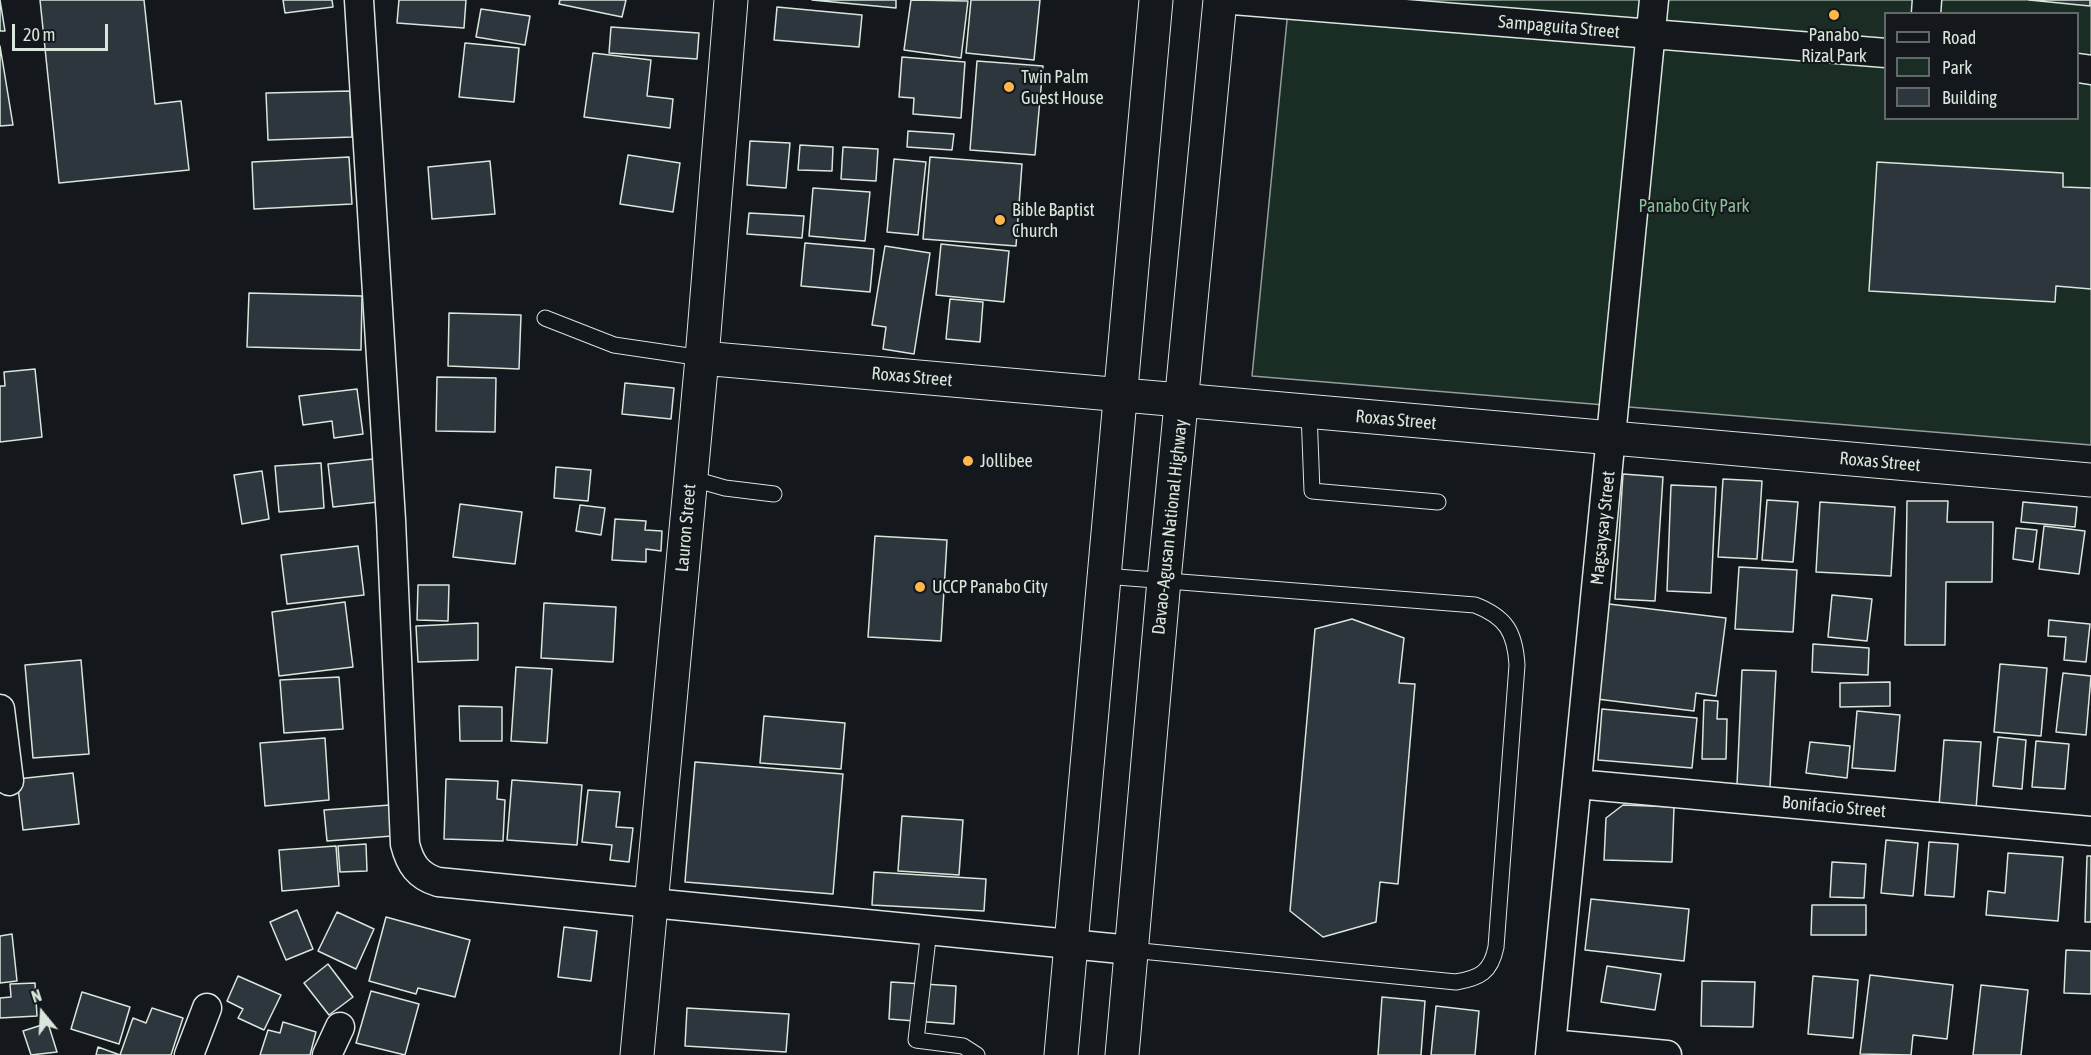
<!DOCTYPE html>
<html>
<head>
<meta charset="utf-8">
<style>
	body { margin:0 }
	#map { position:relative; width:2091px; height:1055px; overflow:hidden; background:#14181c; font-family:"Asap Condensed",sans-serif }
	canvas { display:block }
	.legend { position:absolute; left:1884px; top:12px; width:195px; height:108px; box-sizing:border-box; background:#14181c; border:2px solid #626a69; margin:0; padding:8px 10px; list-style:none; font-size:18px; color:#d8e6dc }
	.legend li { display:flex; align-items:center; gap:12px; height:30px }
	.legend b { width:30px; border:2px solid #626a69 }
	.north { position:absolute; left:12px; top:983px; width:60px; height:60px; -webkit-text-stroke:4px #14181c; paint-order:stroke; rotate:342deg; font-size:16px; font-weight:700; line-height:24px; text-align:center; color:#d8e6dc }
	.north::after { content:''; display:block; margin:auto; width:21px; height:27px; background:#d8e6dc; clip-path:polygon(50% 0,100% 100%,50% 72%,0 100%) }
	.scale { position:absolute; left:12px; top:24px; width:96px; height:27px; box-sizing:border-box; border:3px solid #d8e6dc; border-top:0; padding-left:8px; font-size:18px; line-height:21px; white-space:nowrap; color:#d8e6dc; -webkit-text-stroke:4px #14181c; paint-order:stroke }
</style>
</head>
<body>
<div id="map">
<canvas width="2091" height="1055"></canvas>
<ul class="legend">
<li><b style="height:8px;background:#14181c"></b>Road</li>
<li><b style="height:16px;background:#1a2d24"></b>Park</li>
<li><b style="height:16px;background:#2c363c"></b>Building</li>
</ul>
<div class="north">N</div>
<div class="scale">20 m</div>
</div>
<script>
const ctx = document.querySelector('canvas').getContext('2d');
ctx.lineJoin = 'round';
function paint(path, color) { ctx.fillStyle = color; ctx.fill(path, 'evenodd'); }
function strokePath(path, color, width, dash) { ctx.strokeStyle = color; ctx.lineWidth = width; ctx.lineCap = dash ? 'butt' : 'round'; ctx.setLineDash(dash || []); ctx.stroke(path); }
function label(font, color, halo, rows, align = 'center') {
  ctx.font = font + ' "Asap Condensed",sans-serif'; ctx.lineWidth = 4.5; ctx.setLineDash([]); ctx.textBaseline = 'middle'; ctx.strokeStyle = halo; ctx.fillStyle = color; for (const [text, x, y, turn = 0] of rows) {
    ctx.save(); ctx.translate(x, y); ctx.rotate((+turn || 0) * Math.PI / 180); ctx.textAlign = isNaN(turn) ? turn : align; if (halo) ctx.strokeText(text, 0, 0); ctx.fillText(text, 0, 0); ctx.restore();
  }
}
const green = new Path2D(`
	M1289,0h802v445l-839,-69zM1886,14h192v104h-192z`);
const building = new Path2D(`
	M0,0l5,31h-5z
	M40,0h104l11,104 26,-3 8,69 -130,13z
	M283,0h49l1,7 -48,6z
	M399,0h67l-2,28 -67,-5z
	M560,0h66l-4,17 -63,-13z
	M812,0h84v8z
	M911,0l57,1 -7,57 -57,-8z
	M971,0h69l-6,60 -68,-7z
	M2029,0h61v6z
	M777,7l85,8 -3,32 -85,-7z
	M481,9l49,7 -5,29 -49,-8z
	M611,27l88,6 -2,26 -88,-6z
	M465,43l54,5 -5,54 -55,-5z
	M0,46l13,79 -13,1z
	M593,53l58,7 -4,36 26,3 -3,29 -86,-11z
	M902,57l63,5 -4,56 -48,-4 1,-16 -15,-1z
	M977,61l66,5 -8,89 -65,-5z
	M350,91l2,46 -84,3 -2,-47z
	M908,131l46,3 -2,16 -45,-3z
	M750,141l40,2 -4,45 -39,-3z
	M800,145l33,2 -1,24 -34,-1z
	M843,147l35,2 -2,32 -35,-2z
	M628,155l52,8 -7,49 -53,-8z
	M349,157l3,47 -98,5 -2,-47z
	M930,157l92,7 -6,82 -93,-7z
	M894,159l32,3 -8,73 -31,-3z
	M490,161l5,53 -63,5 -4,-52z
	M1877,162l186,11v14l28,1v101l-35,-3 -1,16 -186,-11z
	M813,188l57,4 -5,49 -56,-5z
	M749,213l55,3 -2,22 -55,-4z
	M805,243l69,6 -4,43 -69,-6z
	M941,244l68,7 -5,51 -68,-7z
	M885,246l45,7 -16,101 -31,-5 3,-22 -14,-2z
	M249,293l113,3 -1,54 -114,-3z
	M950,299l33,3 -3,40 -34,-3z
	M449,313l72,2 -2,54 -71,-3z
	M35,369l7,68 -42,5v-56h5l-1,-14z
	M437,377l59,1 -1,54 -59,-1z
	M625,383l49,5 -3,31 -49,-5z
	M357,389l6,45 -29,4 -2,-17 -29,4 -4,-29z
	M373,459l5,43 -45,5 -5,-43z
	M321,463l3,45 -45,4 -4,-46z
	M556,467l35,3 -3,31 -34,-3z
	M262,471l7,48 -27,5 -8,-49z
	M1623,474l40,3 -8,124 -40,-2z
	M1723,479l39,2 -5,78 -39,-2z
	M1671,485l45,2 -5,106 -44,-2z
	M1767,500l31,2 -5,60 -31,-2z
	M1907,501h41l-1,21h46l-1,60h-46l-1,63h-40z
	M1820,502l75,5 -4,69 -75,-4z
	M2023,502l54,5 -2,20 -54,-5z
	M460,504l62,8 -7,52 -62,-7z
	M580,505l25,3 -4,27 -25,-4z
	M615,519l31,2 -1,9 17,1 -1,20 -15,-2v13l-34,-2z
	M2044,526l41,5 -6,43 -40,-5z
	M2016,528l21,2 -4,32 -20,-3z
	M875,536l72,4 -6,101 -73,-4z
	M358,546l6,49 -77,9 -6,-49z
	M1739,567l58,3 -4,62 -58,-3z
	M418,585h31l-1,36 -31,-1z
	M1832,595l40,4 -5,42 -39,-4z
	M345,602l8,65 -74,9 -7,-64z
	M544,603l72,4 -3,55 -72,-4z
	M1609,604l117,14 -10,78 -20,-3 -2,18 -97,-12z
	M1352,619l52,19 -5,45 16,1 -17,200 -18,-2 -4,40 -53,15 -33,-26 25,-282z
	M2049,620l41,4 -4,38 -22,-2 2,-23 -18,-1z
	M478,623v37l-60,2 -2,-36z
	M1813,644l56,4 -1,27 -56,-3z
	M81,660l8,94 -56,4 -8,-93z
	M2000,664l47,4 -6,68 -47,-4z
	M516,667l36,2 -5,74 -36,-2z
	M1742,670l34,1 -6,116 -33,-2z
	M2063,673l28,3 -5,59 -30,-3z
	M339,677l4,52 -59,4 -4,-53z
	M1890,682v24l-50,1v-24z
	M1704,700l14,1 -1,18h10l-1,40h-24z
	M459,706l43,1v34h-42z
	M1602,709l95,9 -5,50 -94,-8z
	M1857,711l43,4 -5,56 -43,-3z
	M764,716l81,7 -4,46 -81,-6z
	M1998,737l28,3 -4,49 -29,-3z
	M325,738l4,62 -64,6 -5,-63z
	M1944,740l37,2 -5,67 -37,-3z
	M2036,741l33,3 -4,45 -33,-2z
	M1810,742l40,4 -3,32 -41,-5z
	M695,762l148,12 -10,120 -148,-12z
	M73,773l6,51 -56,6 -6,-51z
	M446,779l52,2 -1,18 8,1 -2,41 -59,-2z
	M512,780l70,5 -5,60 -70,-5z
	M588,790l32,2 -4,35 17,1 -4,34 -19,-2 2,-15 -30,-3z
	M390,805l2,31 -65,5 -3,-31z
	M1623,805l51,2 -2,55 -68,-2 2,-42z
	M902,816l61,4 -4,55 -61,-4z
	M1886,840l32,3 -5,53 -32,-3z
	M1929,842l29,2 -4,53 -29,-2z
	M366,844l1,27 -27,1 -2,-26z
	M336,846l3,40 -57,5 -3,-41z
	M2008,853l55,4 -5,64 -72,-6 2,-24 17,2z
	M2087,856h4v66h-6z
	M1832,862l34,2 -2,34 -34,-1z
	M874,872l112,7 -2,32 -112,-6z
	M1591,899l98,10 -5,52 -99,-11z
	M1812,905h54v30h-55z
	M297,910l16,39 -27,11 -16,-38z
	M337,912l37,17 -18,40 -38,-18z
	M386,917l84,23 -15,57 -37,-9 -2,6 -47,-13z
	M564,927l33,4 -6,50 -33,-4z
	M12,934l5,47 -17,2v-47z
	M2066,950l25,1v43l-27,-1z
	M328,964l25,33 -24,18 -25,-32z
	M1607,966l54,8 -6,36 -54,-8z
	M1870,975l83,10 -6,54 -34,-4 -2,20 -51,-1z
	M238,976l43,19 -17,35 -26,-12 5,-9 -16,-8z
	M1813,976l45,4 -5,58 -45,-4z
	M1702,981l53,1 -2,45 -52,-1z
	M891,982l65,4 -2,38 -65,-5z
	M35,983l2,33 -37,2v-20l11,-1 -1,-13z
	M1981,985l47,5 -7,65h-48z
	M371,991l48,13 -14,51 -49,-12z
	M82,992l48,15 -11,37 -48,-15z
	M1382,997l43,4 -4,54h-43z
	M1436,1006l43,5 -4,44h-44z
	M152,1008l31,10 -12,37h-75l2,-8 22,8 13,-37 13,5z
	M687,1008l102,6 -3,38 -101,-6z
	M283,1022l33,10 -6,23h-50l8,-25 12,3z
	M48,1023l9,29 -26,3 -8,-24z`);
const lane = new Path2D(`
	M545,318l69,27 88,13
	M1309,412l3,79 126,11
	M690,478l35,10 49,6
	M1104,576l371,29c31,12 40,27 42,60l-21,282c-5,25 -16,31 -40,35l-325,-32
	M929,930l-13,110 47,6 14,9`);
const street = new Path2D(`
	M359,0l32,520 14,324c5,20 13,32 33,38l693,68
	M1233,0l653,53
	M1926,14l1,-14
	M2078,68l13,2
	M0,709l9,72
	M1577,784l514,47
	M1551,1044l116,11
	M189,1055l18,-47
	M327,1055l13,-28
	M1550,1055l104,-1055`);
const secondary = new Path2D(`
	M702,358l1389,122
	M637,1055l65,-697 29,-358`);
const highway = new Path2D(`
	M1061,1055l95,-1055
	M1122,1055l42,-475 56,-580`);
const markers = [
	[1834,15,6,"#ffb74d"],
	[1009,87,6,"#ffb74d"],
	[1000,220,6,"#ffb74d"],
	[968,461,6,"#ffb74d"],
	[920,587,6,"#ffb74d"]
];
const streetNames = [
	["Sampaguita Street",1559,27,5],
	["Roxas Street",912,377,5],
	["Roxas Street",1396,420,5],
	["Roxas Street",1880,462,5],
	["Davao-Agusan National Highway",1170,527,-84],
	["Lauron Street",686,528,-85],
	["Magsaysay Street",1603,528,-84],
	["Bonifacio Street",1834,807,5]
];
const poiNames = [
	["Panabo",1834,35,"center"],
	["Rizal Park",1834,56,"center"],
	["Twin Palm",1021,77],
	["Guest House",1021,98],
	["Bible Baptist",1012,210],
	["Church",1012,231],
	["Jollibee",980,461],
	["UCCP Panabo City",932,587]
];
const parkNames = [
	["Panabo City Park",1694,206]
];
paint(green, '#1a2d24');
strokePath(green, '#939e99', 1.5);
paint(building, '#2c363c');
strokePath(building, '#d8e6dc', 1.5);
strokePath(lane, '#d8e6dc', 17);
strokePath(street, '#d8e6dc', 31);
strokePath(secondary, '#d8e6dc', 35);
strokePath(highway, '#d8e6dc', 35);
strokePath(lane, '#14181c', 15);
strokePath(street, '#14181c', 28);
strokePath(secondary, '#14181c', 33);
strokePath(highway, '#14181c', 33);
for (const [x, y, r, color] of markers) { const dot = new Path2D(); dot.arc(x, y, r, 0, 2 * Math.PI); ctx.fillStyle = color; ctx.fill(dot); strokePath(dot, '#14181c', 2); }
label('18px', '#d8e6dc', '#14181c', streetNames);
label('18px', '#d8e6dc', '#14181c', poiNames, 'left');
label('18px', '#8ac095', '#14181c', parkNames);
</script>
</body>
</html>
